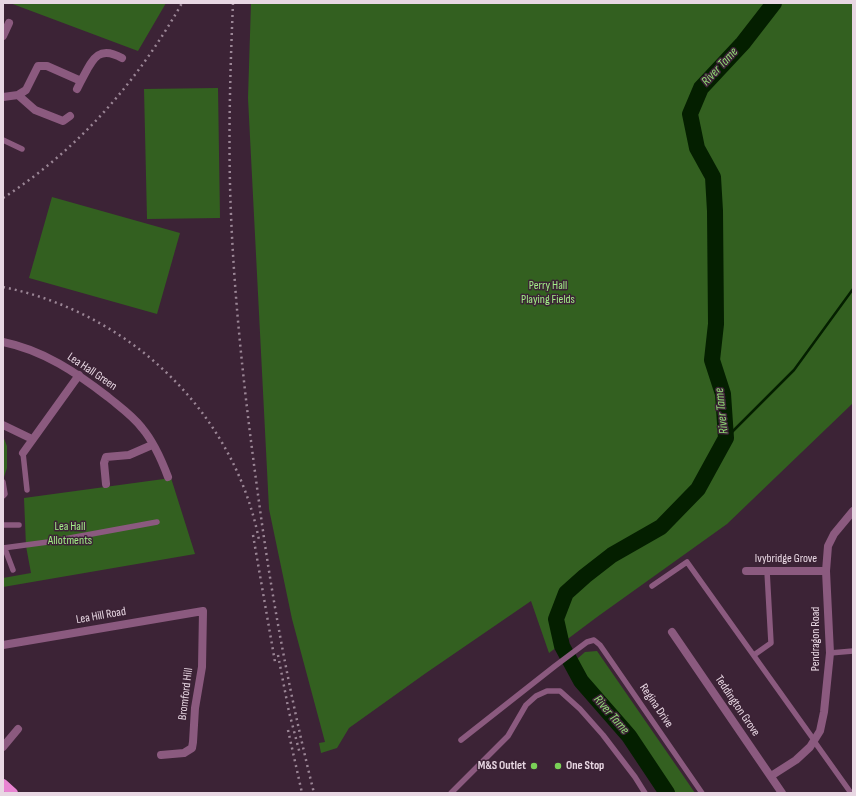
<!DOCTYPE html>
<html>
<head>
<meta charset="utf-8">
<style>
	body { margin:0 }
	#map { position:relative; width:856px; height:796px; overflow:hidden; background:#3c2336; font-family:"Sofia Sans Condensed",sans-serif }
	canvas { display:block }
	.frame { position:absolute; inset:0; border:4px solid #e8d7e3; pointer-events:none }
</style>
</head>
<body>
<div id="map">
<canvas width="856" height="796"></canvas>
<div class="frame"></div>
</div>
<script>
const ctx = document.querySelector('canvas').getContext('2d');
ctx.lineJoin = 'round';
function paint(path, color) { ctx.fillStyle = color; ctx.fill(path, 'evenodd'); }
function strokePath(path, color, width, dash) { ctx.strokeStyle = color; ctx.lineWidth = width; ctx.lineCap = dash ? 'butt' : 'round'; ctx.setLineDash(dash || []); ctx.stroke(path); }
function label(font, color, halo, rows, align = 'center') {
  ctx.font = font + ' "Sofia Sans Condensed",sans-serif'; ctx.lineWidth = 3; ctx.setLineDash([]); ctx.textBaseline = 'middle'; ctx.strokeStyle = halo; ctx.fillStyle = color; for (const [text, x, y, turn = 0] of rows) {
    ctx.save(); ctx.translate(x, y); ctx.rotate((+turn || 0) * Math.PI / 180); ctx.textAlign = isNaN(turn) ? turn : align; if (halo) ctx.strokeText(text, 0, 0); ctx.fillText(text, 0, 0); ctx.restore();
  }
}
const green = new Path2D(`
	M10,3h156l-28,48z
	M251,3h602v400l-126,121 -130,93 -48,36 -18,-52 -105,72 -77,55 -12,20 -16,5 -2,-10 6,-1 -33,-123 -23,-110 -21,-411z
	M218,88l2,130 -73,1 -3,-130z
	M52,197l128,36 -23,81 -128,-36z
	M3,436l4,10v22l-3,9 -1,-2z
	M171,478l24,76 -192,33v-9l28,-5 -5,-27 -2,-48z
	M597,651l85,123 13,19h-22l-20,-34 -42,-55 -22,-24 -12,-21 8,-7z`);
const stream = new Path2D(`
	M726,438l68,-68 59,-81`);
const river = new Path2D(`
	M667,793l-38,-57 -48,-55 -19,-35 -6,-27 10,-26 19,-17 27,-21 49,-28 37,-38 28,-51 -3,-44 -11,-34 4,-36 -1,-113 -2,-34 -16,-29 -7,-34 11,-26 42,-45 31,-40`);
const lane = new Path2D(`
	M3,140l19,9
	M23,453l4,37
	M3,482l2,12 -2,2
	M3,525h16
	M3,548l45,-6 109,-20
	M5,549l8,21
	M652,586l35,-24 127,178
	M830,653l23,-2
	M754,655l17,-12 -4,-72
	M461,740l94,-74 32,-24 7,-2 6,5 102,148
	M814,741l37,52
	M451,793l57,-57 18,-31 10,-9 11,-5h13l20,18 23,26 32,42 10,16`);
const street = new Path2D(`
	M3,36l6,-13
	M77,89l4,-8
	M18,95l8,-5 12,-24h9l34,15c11,-20 16,-37 41,-23
	M3,97l15,-2 17,15 28,11 7,-5
	M3,342c40,8 74,31 105,55 12,10 25,19 34,31 11,13 20,33 26,49
	M3,425l29,14
	M23,453l56,-78
	M106,484l-2,-21 2,-6 23,-2 23,-10
	M746,571h80
	M672,632l110,161
	M3,645l200,-34 -1,56 -7,41 -2,34 -1,6 -8,5 -23,2
	M3,747l15,-18
	M771,776l25,-16 14,-13 10,-16 4,-19 6,-59 -4,-82 2,-25 6,-12 19,-23`);
const primary = new Path2D(`
	M3,784l10,9`);
const rail = new Path2D(`
	M233,3c-3,71 -5,141 -2,212 4,96 15,192 28,287 13,98 31,195 55,291
	M3,198c76,-49 135,-117 179,-195
	M3,287c127,26 231,125 256,253
	M253,535l22,127
	M278,655l11,57 11,42
	M288,730l14,63`);
const markers = [
	[534,766,4,"#7ad157"],
	[558,766,4,"#7ad157"]
];
const parkNames = [
	["Perry Hall",548,286],
	["Playing Fields",548,300],
	["Lea Hall",70,527],
	["Allotments",70,541]
];
const streetNames = [
	["Lea Hall Green",92,372,34],
	["Ivybridge Grove",786,559],
	["Lea Hill Road",101,616,-10],
	["Pendragon Road",816,639,-90],
	["Bromford Hill",186,694,-83],
	["Regina Drive",656,706,56],
	["Teddington Grove",737,706,56]
];
const poiNames = [
	["M&S Outlet",526,766],
	["One Stop",566,766,"left"]
];
const waterNames = [
	["River Tame",720,67,-47],
	["River Tame",722,411,-96],
	["River Tame",611,715,49]
];
paint(green, '#336020');
strokePath(stream, '#041f00', 2.5);
strokePath(river, '#041f00', 16);
strokePath(lane, '#8b5a7f', 5.5);
strokePath(street, '#8b5a7f', 8);
strokePath(primary, '#e984d2', 10);
strokePath(rail, '#9b8696', 2.5, [2, 4]);
for (const [x, y, r, color] of markers) { const dot = new Path2D(); dot.arc(x, y, r, 0, 2 * Math.PI); ctx.fillStyle = color; ctx.fill(dot); strokePath(dot, '#3c2336', 1.5); }
label('12px', '#a2ed87', '#3c2336', parkNames);
label('12px', '#e8d7e3', '#3c2336', streetNames);
label('bold 12px', '#e8d7e3', '#3c2336', poiNames, 'right');
label('italic 13px', '#90da75', '#3c2336', waterNames);
</script>
</body>
</html>
